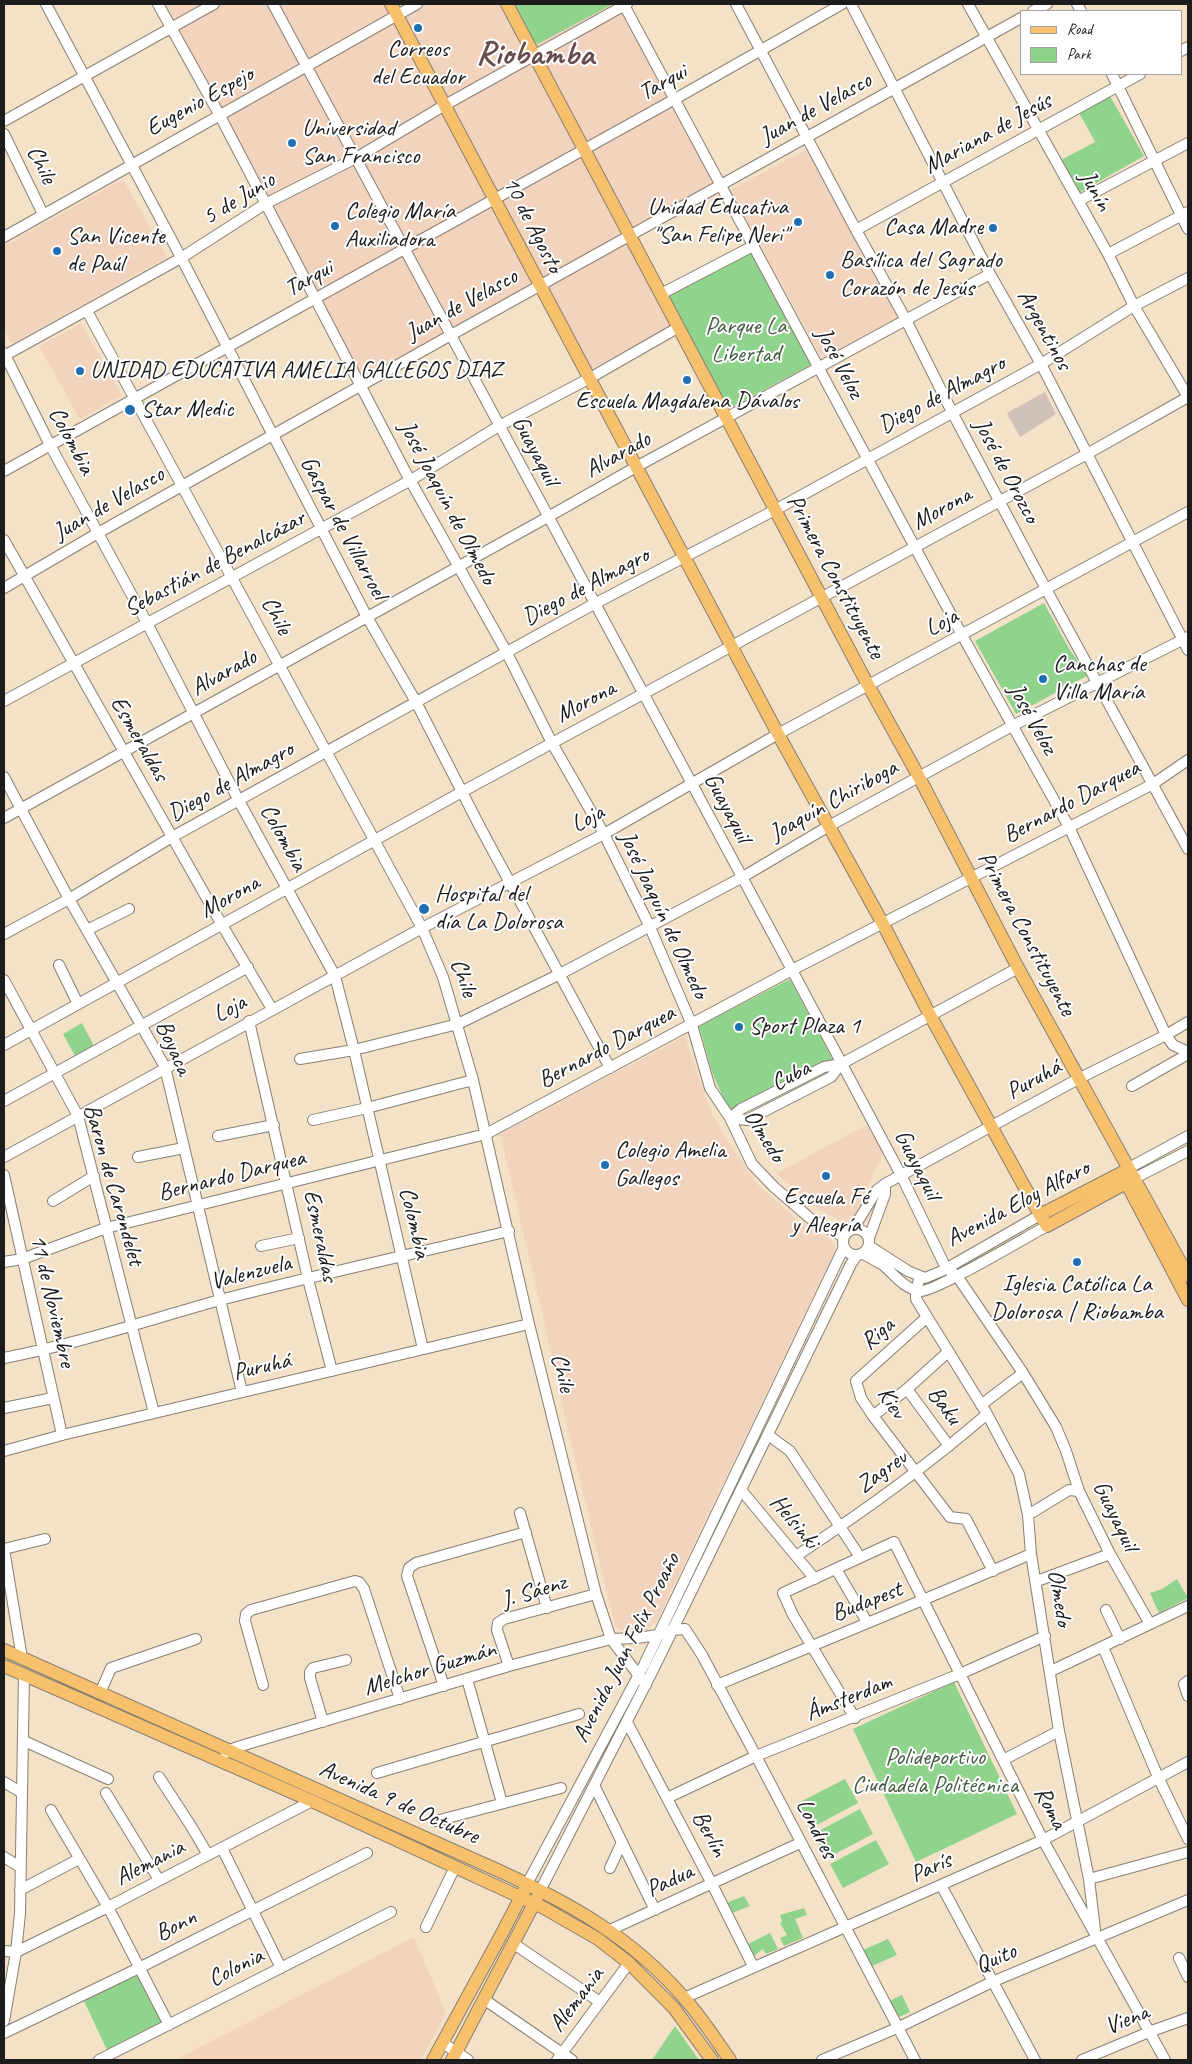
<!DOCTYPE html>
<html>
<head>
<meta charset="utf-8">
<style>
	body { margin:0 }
	#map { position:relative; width:1192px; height:2064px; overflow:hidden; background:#f3e2c7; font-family:Caveat,sans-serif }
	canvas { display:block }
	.frame { position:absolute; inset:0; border:5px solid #1c1c1c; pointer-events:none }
	.legend { position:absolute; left:1020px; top:10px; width:162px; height:65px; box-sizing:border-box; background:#fff; border:1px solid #a4a4a4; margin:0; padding:6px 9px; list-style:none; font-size:15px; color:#1c1c1c }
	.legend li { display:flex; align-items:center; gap:10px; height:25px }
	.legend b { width:25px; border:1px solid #a4a4a4 }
</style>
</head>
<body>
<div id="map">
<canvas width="1192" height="2064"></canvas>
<div class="frame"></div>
<ul class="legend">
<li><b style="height:6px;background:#f7c06c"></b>Road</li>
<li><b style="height:14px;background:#8fd38d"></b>Park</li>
</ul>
</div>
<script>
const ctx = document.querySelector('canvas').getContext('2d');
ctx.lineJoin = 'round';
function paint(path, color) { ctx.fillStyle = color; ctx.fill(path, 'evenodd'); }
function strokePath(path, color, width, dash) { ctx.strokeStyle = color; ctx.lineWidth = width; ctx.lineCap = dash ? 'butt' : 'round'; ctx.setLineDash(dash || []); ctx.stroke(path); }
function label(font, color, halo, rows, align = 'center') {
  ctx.font = font + ' Caveat,sans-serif'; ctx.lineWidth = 4; ctx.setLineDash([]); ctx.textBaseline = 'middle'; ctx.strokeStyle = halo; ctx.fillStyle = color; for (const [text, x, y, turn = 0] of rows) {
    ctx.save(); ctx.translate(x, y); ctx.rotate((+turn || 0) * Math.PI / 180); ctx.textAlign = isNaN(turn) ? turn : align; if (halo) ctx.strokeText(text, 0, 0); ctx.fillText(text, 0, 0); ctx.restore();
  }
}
const built = new Path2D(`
	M165,4h453l97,180 -355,197z
	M809,148l91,168 -78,42 -92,-168z
	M123,179l44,78 -155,87 -8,-14v-84z
	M628,240l47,84 -85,46 -47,-84z
	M81,323l41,73 -42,23 -41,-73z
	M685,1036l24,71 19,35 31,44 42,37 32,18 3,12 -14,25 -165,343 -10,10 -15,2 -10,-2 -7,-5 -45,-188 -29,-130 -41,-174z
	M867,1125l17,27 -33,70 -5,2 -28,-15 -36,-30 -5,-6z
	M414,1937l32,76 -25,47h-246z`);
const industrial = new Path2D(`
	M1045,392l11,22 -36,23 -13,-24z`);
const green = new Path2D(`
	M514,4h99l-77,41z
	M1110,96l34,60 -65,37 -18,-33 34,-18 6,10 -22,-39z
	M751,252l61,112 -84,45 -60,-113z
	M1044,603l23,42 20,31 -71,38 -41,-73z
	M790,979l44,83 -103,54 -19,-44 -13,-46z
	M82,1023l12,23 -19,10 -12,-22z
	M1177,1579l11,19 -29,15 -9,-20 12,-4z
	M954,1682l63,132 -101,48 -63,-133z
	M845,1779l13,24 -47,25 -13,-25z
	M860,1809l13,25 -46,24 -14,-24z
	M876,1840l13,24 -46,24 -13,-24z
	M744,1896l6,10 -18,7 -6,-10z
	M804,1908l3,7 -12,4 8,19 -19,8 -4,-8 7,-3 -7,-12 2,-1 -2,-7z
	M770,1933l8,16 -12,5 -3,-5 -9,7 -6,-12z
	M888,1939l9,16 -25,11 -9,-16z
	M137,1975l32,50 -61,27 -25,-53z
	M902,1995l8,17 -11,5 -10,-16z
	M675,2026l24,34h-47z`);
const minor = new Path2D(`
	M46,4l139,261 182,352 49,85 64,125 130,241
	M158,4l61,110 186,357 102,182 45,90 52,91 45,91 43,100 18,63 20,30 22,46 22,23 37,32 33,18
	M273,4l519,966 109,205 45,93 11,8 66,97 33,54 10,24 13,40 31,63 40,70
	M736,4l120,226 50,90 46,92 94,177 142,260
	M851,4l139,270 51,90 147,286
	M968,4l140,250 26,52 54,91
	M1077,4l4,7
	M624,5l338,630 107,192 97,208 7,10 15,7
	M1033,11l14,-7
	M1181,51l7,-4
	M1112,74l76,155
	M4,121l210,-117
	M4,134l39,80
	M1078,201l110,-58
	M856,230l284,-156
	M4,237l413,-233
	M1108,254l80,-42
	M661,294l92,-48
	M87,311l335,617 21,49 30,103 56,244 67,270 15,45 35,46
	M4,353l46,92 97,178 92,178 96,175 19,74 69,299
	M4,356l177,-98 84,-54 91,-46 89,-53 182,-101
	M4,471l671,-372 167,-95
	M4,540l218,385 50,84
	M4,588l94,-55 353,-198 570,-317
	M4,701l407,-221 88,-54 91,-48 89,-51
	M4,777l65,122 96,168 77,325
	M4,818l544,-301 88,-50 354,-193
	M87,930l42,-21
	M4,934l65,-35 103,-62 244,-135 178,-98 181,-94 266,-146 93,-58 54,-28
	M59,965l19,39
	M4,980l74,136 76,297
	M249,1021l59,258 24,92
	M4,1045l465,-257 618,-334 101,-57
	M300,1059l54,-9 104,-26 102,-50 181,-96 88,-52 183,-100 176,-89
	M1132,1086l56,-32
	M4,1101l244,-134
	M730,1118l11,-9 83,-42 17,-3 177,-96
	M730,1118l17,2 84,-43 10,-13
	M313,1120l54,-12 106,-28
	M218,1136l56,-11
	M4,1157l418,-229 182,-94 174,-100 410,-222
	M138,1157l46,-9
	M1129,1168l59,-32
	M4,1175l58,260
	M1135,1178l53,-27
	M53,1201l41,-25
	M843 1242a13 13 0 1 1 26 0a13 13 0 1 1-26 0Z
	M853,1229l24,-39 8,-6 195,-106 86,-43 22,-13
	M869,1238l16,-44v-10
	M261,1246l38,-8
	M869,1246l39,25 17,7 17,-7 98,-56
	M863,1254c6,3 13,7 20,11 11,9 21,24 37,26 13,2 108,-55 127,-65
	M4,1262l18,-3 84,-31 380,-94 306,-164 361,-186 35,-24
	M920,1277l-4,13v9l71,115 32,60 9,41 3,39 28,177 30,148 6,51
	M926,1318l-70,63 5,17 12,18 77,101 16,2 27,52
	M4,1358c73,-14 144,-38 216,-58 96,-25 193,-46 289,-69
	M907,1389l42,57
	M981,1405l42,-32
	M4,1408l49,-10
	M873,1416l34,-27 41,-37
	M768,1435l22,16 70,106
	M4,1451l58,-16 467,-111
	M742,1491l73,88
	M520,1513l27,95
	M1028,1515l41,-25 10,1
	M4,1549l18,109
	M4,1549l41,-10
	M796,1556c67,-44 131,-90 191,-142
	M836,1569l31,53
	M1037,1581l73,-27
	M1106,1610l14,29
	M1103,1647l55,130 30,62
	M509,1666l-12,-36 1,-7 6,-4 92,-25
	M1051,1671l137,-65
	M467,1679l35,124
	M1188,1681l-4,3 4,12
	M263,1685l-18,-64 1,-7 5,-4 104,-29 4,1 5,7 36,110
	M717,1685c105,-43 210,-86 314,-131
	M444,1686l-37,-110 2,-8 7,-5 110,-31
	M100,1693l11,-25 85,-29
	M855,1718l-62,-103 -10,-22 111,-51 149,298 122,220
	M323,1722l-13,-44v-6l3,-4 33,-8
	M627,1722l85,162 41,82
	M24,1741l84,38
	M226,1753l3,-3 15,-5 265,-79 102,-27 26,-1 21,-3 14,-5 13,-1 17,26 54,101 159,304
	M1003,1760l56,-29
	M377,1773l202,-59
	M159,1777l32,49 17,29
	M4,1782l18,11
	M595,1787l60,123
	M106,1793l53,87
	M667,1798l89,-42 204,-82 85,-38
	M51,1810l57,97 61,118
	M436,1821l125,-33
	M222,1848l59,120
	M4,1857l16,10
	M610,1868l12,-26
	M1089,1879l99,-27
	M527,1884l117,-219 200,-418
	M941,1885l94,175
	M20,1890l59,-31
	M540,1891l113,-221 198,-406 6,-9
	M426,1927l29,-60
	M610,1930l190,-87
	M514,1944l86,58
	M4,1951l12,1 92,-45 204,-106
	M1179,1958l9,19
	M684,1998l359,-158 145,-78
	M485,2000l87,60
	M4,2021l12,-69 4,-38 4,-240
	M4,2033l135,-65 228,-115
	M443,2043l25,17
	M99,2060l292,-148
	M557,2060l72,-97
	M822,2060l75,-32 95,-46 196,-82
	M1082,2060l67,-28 39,-14`);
const major = new Path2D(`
	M391,4l387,730 105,190 48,93 109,198 7,11 88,-48
	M507,4l361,681 51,92 99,191 170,308
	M1121,1173l67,127
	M1040,1215l87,-45
	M4,1650l491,219c73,33 137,68 190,130 17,19 31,41 45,61
	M4,1666l308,135 232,107 54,31 31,24 45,45 38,52
	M433,2060l67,-123 25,-48
	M452,2060l86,-164`);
const markers = [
	[418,28,5,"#1f6fb2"],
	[292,143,5,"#1f6fb2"],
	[798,222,5,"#1f6fb2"],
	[335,226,5,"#1f6fb2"],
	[993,228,5,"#1f6fb2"],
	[57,251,5,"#1f6fb2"],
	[830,275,5,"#1f6fb2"],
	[80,371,5,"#1f6fb2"],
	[687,380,5,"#1f6fb2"],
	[130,410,6,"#1f6fb2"],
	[1043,679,5,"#1f6fb2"],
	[424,909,6,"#1f6fb2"],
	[739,1027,5,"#1f6fb2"],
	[605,1165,5,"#1f6fb2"],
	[826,1176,5,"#1f6fb2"],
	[1077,1262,5,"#1f6fb2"]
];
const poiNames = [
	["Correos",418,50,"center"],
	["del Ecuador",418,78,"center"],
	["Universidad",302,129],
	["San Francisco",302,157],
	["Unidad Educativa",788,208,"right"],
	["\"San Felipe Neri\"",788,236,"right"],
	["Colegio María",345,212],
	["Auxiliadora",345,240],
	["Casa Madre",983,228,"right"],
	["San Vicente",67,237],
	["de Paúl",67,265],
	["Basílica del Sagrado",840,261],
	["Corazón de Jesús",840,289],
	["UNIDAD EDUCATIVA AMELIA GALLEGOS DIAZ",90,371],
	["Escuela Magdalena Dávalos",687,402,"center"],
	["Star Medic",141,410],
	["Canchas de",1053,665],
	["Villa María",1053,693],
	["Hospital del",435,895],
	["día La Dolorosa",435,923],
	["Sport Plaza 1",749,1027],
	["Colegio Amelia",615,1151],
	["Gallegos",615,1179],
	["Escuela Fé",826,1198,"center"],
	["y Alegría",826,1226,"center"],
	["Iglesia Católica La",1077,1285,"center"],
	["Dolorosa | Riobamba",1077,1313,"center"]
];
const streetNames = [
	["Tarqui",663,83,-29],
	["Eugenio Espejo",200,102,-29],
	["Juan de Velasco",816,109,-29],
	["Mariana de Jesús",988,134,-29],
	["Chile",41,165,64],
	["Junín",1095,191,61],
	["5 de Junio",239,199,-31],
	["10 de Agosto",532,225,63],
	["Tarqui",309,279,-29],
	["Juan de Velasco",462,305,-29],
	["Argentinos",1044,330,61],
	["José Veloz",839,363,62],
	["Diego de Almagro",942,395,-28],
	["Colombia",71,441,62],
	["Guayaquil",535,451,62],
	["Alvarado",618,455,-29],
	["José de Orozco",1006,471,62],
	["José Joaquín de Olmedo",447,503,62],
	["Juan de Velasco",109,504,-30],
	["Morona",942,509,-29],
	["Gaspar de Villarroel",343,528,62],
	["Sebastián de Benalcázar",215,564,-28],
	["Primera Constituyente",835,577,62],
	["Diego de Almagro",586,587,-28],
	["Chile",276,616,62],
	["Loja",942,623,-28],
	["Alvarado",224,673,-29],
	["Morona",586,702,-28],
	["José Veloz",1032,719,61],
	["Esmeraldas",139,739,60],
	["Diego de Almagro",231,782,-29],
	["Joaquín Chiriboga",834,801,-29],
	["Bernardo Darquea",1072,802,-28],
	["Guayaquil",727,808,62],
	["Loja",588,819,-28],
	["Colombia",283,838,61],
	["Morona",230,897,-29],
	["José Joaquín de Olmedo",663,915,65],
	["Primera Constituyente",1026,934,62],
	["Chile",463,978,70],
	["Loja",230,1009,-28],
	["Bernardo Darquea",607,1047,-28],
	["Boyaca",173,1048,66],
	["Cuba",791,1076,-27],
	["Puruhá",1034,1080,-29],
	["Olmedo",764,1136,58],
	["Guayaquil",917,1165,63],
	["Bernardo Darquea",232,1176,-14],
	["Baron de Carondelet",113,1185,74],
	["Avenida Eloy Alfaro",1018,1204,-28],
	["Colombia",414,1223,77],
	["Esmeraldas",320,1236,78],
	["Valenzuela",251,1273,-14],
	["11 de Noviembre",52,1301,77],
	["Riga",878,1334,-41],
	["Puruhá",262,1367,-13],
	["Chile",562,1373,76],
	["Kiev",891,1403,57],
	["Baku",944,1406,54],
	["Zagrev",882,1472,-36],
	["Guayaquil",1115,1516,64],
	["Helsinki",794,1522,50],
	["J. Sáenz",534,1592,-17],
	["Olmedo",1059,1598,81],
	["Budapest",867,1602,-21],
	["Avenida Juan Felix Proaño",627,1648,-63],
	["Melchor Guzmán",430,1669,-17],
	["Ámsterdam",849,1698,-22],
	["Avenida 9 de Octubre",399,1803,24],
	["Roma",1050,1808,63],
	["Londres",816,1829,63],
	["Berlín",709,1834,62],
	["Alemania",150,1863,-27],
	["París",931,1868,-24],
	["Padua",670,1881,-25],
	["Bonn",176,1926,-27],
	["Quito",996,1959,-24],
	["Colonia",236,1968,-27],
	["Alemania",577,2000,-53],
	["Viena",1127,2020,-22]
];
const parkNames = [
	["Parque La",746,327],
	["Libertad",746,355],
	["Polideportivo",935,1758],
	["Ciudadela Politécnica",935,1786]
];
const townNames = [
	["Riobamba",535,55]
];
paint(built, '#f2d4be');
paint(industrial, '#cfc0ba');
paint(green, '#8fd38d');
strokePath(minor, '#887f72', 12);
strokePath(major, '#887f72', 14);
strokePath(minor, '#fff', 10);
strokePath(major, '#f7c06c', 12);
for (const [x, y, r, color] of markers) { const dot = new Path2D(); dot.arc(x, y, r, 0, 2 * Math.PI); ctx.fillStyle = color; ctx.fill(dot); strokePath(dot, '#fff', 2); }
label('24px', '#1c1c1c', '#fff', poiNames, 'left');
label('24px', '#1c1c1c', '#fff', streetNames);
label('24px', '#445c44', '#fff', parkNames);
label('bold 34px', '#694e4d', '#fff', townNames);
</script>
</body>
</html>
